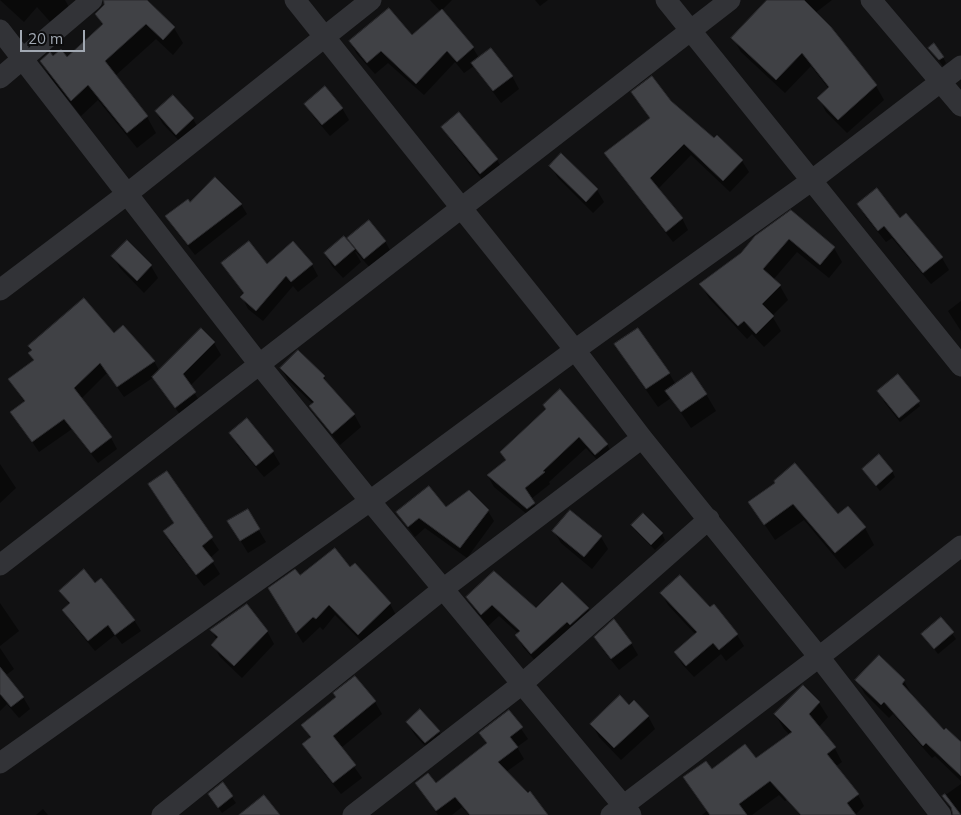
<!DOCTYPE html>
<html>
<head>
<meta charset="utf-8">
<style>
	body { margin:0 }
	#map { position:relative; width:961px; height:815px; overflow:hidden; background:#111112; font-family:Mulish,sans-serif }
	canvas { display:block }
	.scale { position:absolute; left:20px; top:30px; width:65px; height:22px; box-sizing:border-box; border:2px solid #a2a9b3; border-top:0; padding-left:6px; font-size:15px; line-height:18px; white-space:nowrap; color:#a2a9b3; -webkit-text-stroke:4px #0c0c0d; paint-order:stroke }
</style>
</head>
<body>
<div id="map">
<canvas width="961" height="815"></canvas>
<div class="scale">20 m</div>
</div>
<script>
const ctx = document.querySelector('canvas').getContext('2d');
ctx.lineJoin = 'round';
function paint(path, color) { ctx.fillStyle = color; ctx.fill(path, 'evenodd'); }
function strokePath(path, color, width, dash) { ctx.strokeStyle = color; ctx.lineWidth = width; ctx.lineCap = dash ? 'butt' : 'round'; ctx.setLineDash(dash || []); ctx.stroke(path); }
const shadow = new Path2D(`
	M0,0h65l5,9 -17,16 -16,-18 -13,15z
	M105,0h40l29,28 9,15 -10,12 -17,-16 -41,37 32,41 9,16 -19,15 -39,-48 -17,16 -31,-39 -9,-16 12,-4 14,1 36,-32 -7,-12 9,-9z
	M430,0h22l-11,11 32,37 6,10 33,18 7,13 -18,14 -27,-37 -10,7 -9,-11 -31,33 -36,-32 -13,11 -18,-20 -7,-12 61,-5 30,-25z
	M535,0h13l-8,6z
	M770,0h62l-17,13 61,73 8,14 -37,33 -21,-21 -7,-14 10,-9 -18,-23 -26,27 -44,-41 -8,-14z
	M929,48l14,9 3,6 -3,3z
	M633,93l37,9 44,37 28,22 7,11 -19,20 -39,-37 -33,34 24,29 6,12 -15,12 -61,-78 -6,-11 44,-34z
	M173,97l20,22 7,12 -16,15 -21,-22 -7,-12z
	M306,104l36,4 7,12 -19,16 -17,-20z
	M443,127l54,33 7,12 -17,14 -37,-47z
	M551,166l46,24 7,12 -11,11 -35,-35z
	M190,204h51l6,10 -52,41 -22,-28 -6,-10z
	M858,204l42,16 42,38 7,12 -18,14 -39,-46 -6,4 -21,-26z
	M791,212l43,36 8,14 -13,16 -32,-26 -24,28 7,6 8,14 -16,16 9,15 -17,16 -12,-13 -5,5 -38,-41 -8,-13 41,-31z
	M349,239l36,2 7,13 -20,16 -16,-18h-1l6,10 -18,16 -11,-12 -7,-12 29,-6z
	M127,242l24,24 7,12 -14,15 -24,-25 -7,-12z
	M222,263l44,3 46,-1 6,11 -20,16 -5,-6 -30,35 -15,-12 -6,-12 2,-3z
	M961,301v30l-13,-20z
	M114,335l40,26 6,11 54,-29 7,12 -31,31 12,19 -19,14 -29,-42 -30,20 -17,-24 -26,26 30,39 6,11 -19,14 -26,-34 -33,23 -27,-40 13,-9 -16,-24 25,-18 -4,-8 2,-2 -2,-5z
	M616,345l53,28 7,12 30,9 10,17 -25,17 -20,-30 -13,9 -31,-44z
	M281,368l43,9 4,8 26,29 7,13 -21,18 -22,-27 -7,-12 2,-2 -25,-24z
	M878,391l35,3 7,12 -20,16 -15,-19z
	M547,409l60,35 6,12 -11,9 -16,-17 -37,34 1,2 -19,15 10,16 -7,5 -40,-33 -6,-11 19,-15 -6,-9z
	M231,434l42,18 7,12 -16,13 -26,-31z
	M0,464l16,24 -16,15z
	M863,469l29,2 3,6 -15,14z
	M167,473l52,77 -9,8 10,16 -16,12 -33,-42 -7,-12 11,-8z
	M776,484l62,32 10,-8 17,20 9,17 -29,24 -41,-49 -29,20 -25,-37z
	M446,509l42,2 6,10 -27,37 -42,-30 -10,9 -18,-24z
	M247,511l19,31 -18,11 -19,-31z
	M633,525l29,9 3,6 -10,10 -19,-19z
	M554,531l47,6 7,12 -16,20 -31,-26z
	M355,564l35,40 6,11 -31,30 -30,-30 -12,15 -3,-3 -17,16 -27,-43 24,-23 50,-8z
	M562,583l26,26 7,12 -56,44 -16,-18 -6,-11 2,-2 -20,-18 -11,10 -14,-18 -7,-11 69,13z
	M95,585l39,35 7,11 -19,13 -7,-9 -20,16 -25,-30 -6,-11 6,-5 -9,-13z
	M662,594l48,15 3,-3 24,29 7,11 -18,15 -5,-7 -27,23 -12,-13 -7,-12 21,-17 -28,-30z
	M0,603l19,28 -19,15z
	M941,619l15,20 -18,15 -15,-20z
	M211,630l56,1 7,13 -32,34 -22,-21 -7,-12 4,-5z
	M596,637l35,6 7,12 -19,15 -16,-20z
	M0,648l14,21 -9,7 18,21 7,12 -11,9 -12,-14 -7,7z
	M857,680l47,1 8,14 32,37 17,12v37l-26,-25 -3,2 -39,-44 -4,4 -24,-24z
	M375,702l7,12 -41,34 21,30 -21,16 -22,-27 -7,-13 -1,-15 -8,-14z
	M819,703l9,14 -10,11 16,19 8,15 -57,39 -6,-6 -27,20h-50l5,-4 -22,-33 71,-18 34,-25 -6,-6 -9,-15z
	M629,706l19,10 7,13 -34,31 -22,-23 -7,-13z
	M509,711l19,28 -11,8 7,12 -18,13 40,43h-77l-7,-8 -10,8h-14l-22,-32 20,2 51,-40 -6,-12z
	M407,723l32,9 7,12 -13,11 -18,-20z
	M222,784l14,19 -14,10 -9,-13z
	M961,784v31h-7l-10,-19z
	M858,795l6,11 -9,9h-55l-4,-6z
	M43,809l5,6h-12z`);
const building = new Path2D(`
	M104,0h43l28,27 -12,13 -17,-16 -41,37 43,55 -21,17 -39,-48 -17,16 -31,-40 10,-9 3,4 8,-7 6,8 36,-33 -8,-10 9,-9z
	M767,0h37l27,27 46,58 -39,35 -21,-22 12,-11 -27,-34 -26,27 -45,-42z
	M389,8l23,27 30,-26 32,38 -17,15 -10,-11 -31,33 -35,-33 -14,12 -18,-22z
	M934,43l10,14 -5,3 -11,-12z
	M491,48l22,28 -20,15 -22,-28z
	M652,76l19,25 43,37 3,-3 26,25 -20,21 -39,-37 -34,34 33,40 -17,14 -62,-79 46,-35 -19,-26z
	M325,86l18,22 -21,17 -18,-21z
	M173,95l21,23 -18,17 -21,-24z
	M459,112l39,47 -18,15 -39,-47z
	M561,153l37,36 -12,13 -37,-36z
	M215,177l27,27 -54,41 -23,-29 23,-17 2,3z
	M877,188l23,30 6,-5 37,44 -20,16 -39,-47 -6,5 -21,-27z
	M791,210l44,37 -15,18 -31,-26 -26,30 18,16 -19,19 12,12 -18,18 -12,-13 -6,5 -39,-42 42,-31 14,-17z
	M369,220l17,21 -22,18 -17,-21z
	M344,236l11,13 -20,17 -11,-13z
	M127,240l25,25 -15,16 -26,-25z
	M249,241l18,23 26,-23 20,23 -22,18 -5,-6 -30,35 -16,-14 4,-4 -23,-30z
	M84,298l30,35 9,-8 32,36 -38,26 -17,-24 -26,25 38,49 -21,16 -27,-34 -32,23 -22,-30 15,-11 -17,-22 26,-19 -6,-7 4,-3 -4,-4z
	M201,328l14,14 -32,32 13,18 -21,16 -23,-31z
	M638,328l32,45 -24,16 -32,-45z
	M298,350l27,26 -2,2 32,36 -23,20 -23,-28 5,-4 -34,-34z
	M692,372l15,22 -26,18 -16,-21z
	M898,374l22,27 -21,17 -22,-27z
	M560,389l48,55 -13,11 -16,-18 -36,34 2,1 -20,16 10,15 -8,6 -40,-34 19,-15 -6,-8 46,-43 -3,-4z
	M247,418l27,33 -18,15 -27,-33z
	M879,454l14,17 -17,15 -14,-17z
	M795,463l43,51 10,-8 18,21 -31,26 -42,-49 -29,21 -16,-23 27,-19 -1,-2z
	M167,471l46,66 -11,9 12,15 -18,14 -33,-44 11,-8 -26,-39z
	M429,486l17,21 23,-17 20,20 -29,38 -41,-30 -11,9 -12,-15z
	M248,509l12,20 -20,12 -13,-20z
	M570,510l32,26 -18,21 -32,-26z
	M643,513l20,20 -12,12 -20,-20z
	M335,548l15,19 5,-4 36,40 -33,32 -29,-30 -13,14 -3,-2 -17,16 -28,-45 27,-19 5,6z
	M84,569l11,14 6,-5 34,42 -20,15 -7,-10 -20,16 -26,-31 8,-7 -11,-12z
	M494,571l42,37 26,-26 27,26 -19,17 -3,-3 -36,32 -16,-19 5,-4 -28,-26 -11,10 -15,-18z
	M680,575l30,32 4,-3 24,30 -19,16 -6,-7 -27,23 -12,-14 23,-20 -37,-39z
	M247,604l21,27 -34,35 -23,-21 7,-8 -8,-7z
	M941,617l13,15 -20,17 -13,-15z
	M614,619l18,24 -21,16 -17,-22z
	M879,655l26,25 -3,4 42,46 2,-2 15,14v34l-35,-33 -3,3 -39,-44 -3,3 -26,-25z
	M0,667l24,30 -13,10 -11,-13z
	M355,676l21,25 -43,35 23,29 -23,18 -31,-39 9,-7 -10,-12 35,-28 -3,-4z
	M803,685l17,17 -11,12 27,33 -9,7 32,40 -12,9 9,12h-55l-31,-34 -31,23 8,11h-37l-27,-38 23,-16 6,8 33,-25 11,14 36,-26 -18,-18z
	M620,695l9,10 5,-5 15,16 -35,32 -24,-24z
	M420,709l20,22 -15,12 -19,-21z
	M509,710l14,17 -13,10 8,10 -20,15 30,31 2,-2 18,24h-78l-15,-18 -19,14 -21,-28 13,-10 8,10 51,-40 -8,-10z
	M223,782l10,14 -15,12 -10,-14z
	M945,794l16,21h-8l-2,-8 -9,-11z
	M264,795l16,20h-41z`);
const street = new Path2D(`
	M295,0l280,350 67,88 177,219 122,158
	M666,0l295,366
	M871,0l90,106
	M0,30l259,334 111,137 261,314
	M0,78l92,-78
	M0,290l127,-96 244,-194
	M0,565l730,-565
	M0,763l370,-262 205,-151 236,-169 150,-115
	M162,815l281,-226 199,-151
	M353,815l169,-131 187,-165
	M611,815l208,-158 142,-111`);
paint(shadow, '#0007');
paint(building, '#404145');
strokePath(building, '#2b2b2e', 1);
strokePath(street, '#323337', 21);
</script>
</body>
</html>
